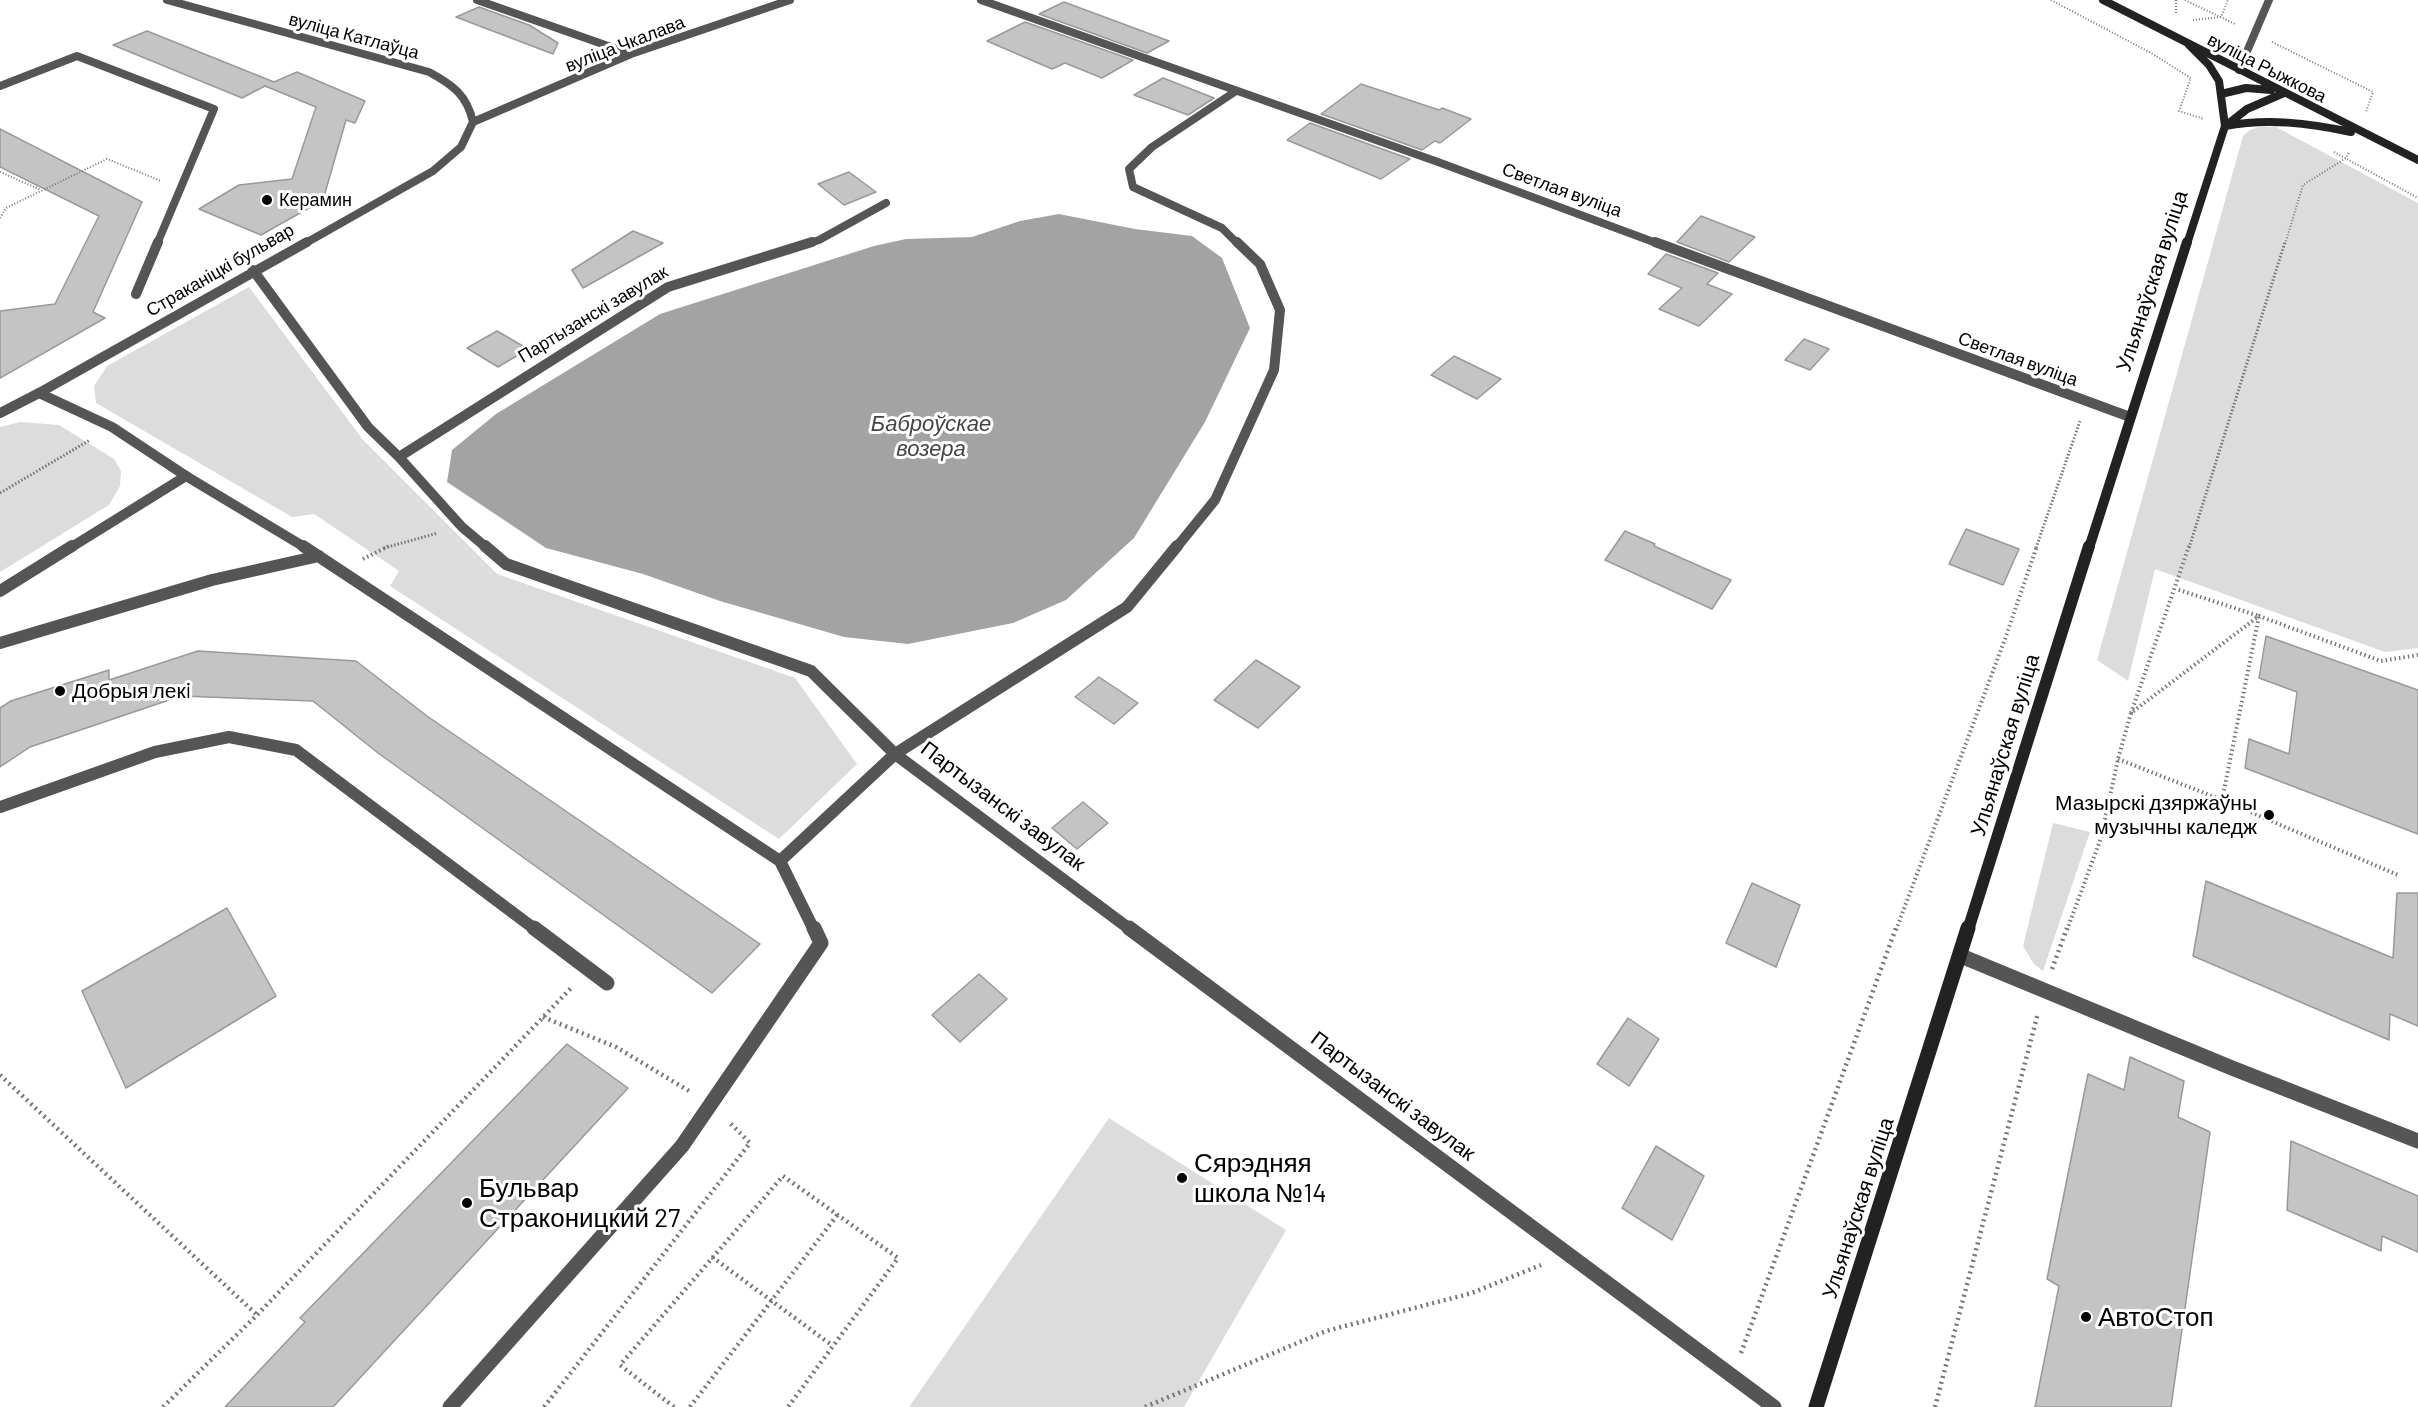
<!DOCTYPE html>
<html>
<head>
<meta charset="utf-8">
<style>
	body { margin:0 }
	canvas { display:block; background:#fff }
</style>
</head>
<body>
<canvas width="2418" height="1407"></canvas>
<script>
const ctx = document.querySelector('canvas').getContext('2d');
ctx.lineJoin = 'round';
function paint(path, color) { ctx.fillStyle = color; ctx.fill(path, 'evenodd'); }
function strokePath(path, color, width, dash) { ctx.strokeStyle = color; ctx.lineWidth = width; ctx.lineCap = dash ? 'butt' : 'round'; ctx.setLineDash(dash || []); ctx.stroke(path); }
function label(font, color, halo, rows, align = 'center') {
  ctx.font = font + ' Barlow,sans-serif'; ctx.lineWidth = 6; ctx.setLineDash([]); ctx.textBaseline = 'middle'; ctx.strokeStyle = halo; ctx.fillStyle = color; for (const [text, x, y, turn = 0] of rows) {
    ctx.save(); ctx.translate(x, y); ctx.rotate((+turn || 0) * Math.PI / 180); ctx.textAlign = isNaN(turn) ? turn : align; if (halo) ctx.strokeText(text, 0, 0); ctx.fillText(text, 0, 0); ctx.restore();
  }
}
const green = new Path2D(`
	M2259,127h17l142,76v445l-33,4 -230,-83 -27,112 -31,-21 146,-524 7,-6z
	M249,287l114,153 134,134 298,104 62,86 -78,75 -389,-253 9,-15 -85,-57 -22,3 -196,-114 -2,-17 13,-20z
	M20,422l39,3 55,34 7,12 -1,15 -11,19 -109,67v-145z
	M2053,823l37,9 -47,139 -9,-7 -11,-18z
	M1109,1118l177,112 -102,177h-275z`);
const water = new Path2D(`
	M1059,214l76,15 57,7 30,22 28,70 -45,94 -71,116 -68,62 -53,23 -105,21 -64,-7 -124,-36 -77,-27 -97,-26 -99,-66 5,-32 44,-36 164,-100 214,-68 32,-7 66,-2 48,-16z`);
const building = new Path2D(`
	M1064,2l105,39 -22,12 -108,-39z
	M479,7l50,18 29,18 -5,11 -97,-37z
	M1025,22l108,38 -31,18 -37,-15 -13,6 -65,-28z
	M147,31l127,51 23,-10 68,29 -10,22 -9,-3 -23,80 -62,35 -62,-26 40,-24 53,-6 24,-72 -51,-21 -23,12 -129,-53z
	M1163,78l51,20 -26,17 -54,-20z
	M1361,84l78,26 3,-2 29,11 -31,24 -5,-2 -13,9 -101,-36z
	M1310,123l100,36 -29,20 -94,-39z
	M0,129l142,73 -49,110 12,6 -105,60v-67l55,-7 44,-88 -99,-49z
	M849,172l27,20 -32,13 -26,-21z
	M1701,216l54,21 -26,25 -52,-20z
	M633,231l30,12 -80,45 -11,-18z
	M1666,254l52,19 -11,11 25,10 -33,32 -40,-17 23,-21 -34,-14z
	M497,331l31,18 -30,18 -31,-19z
	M1804,339l25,10 -19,21 -25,-10z
	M1454,356l47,23 -24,20 -46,-24z
	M1966,529l53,20 -16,36 -54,-21z
	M1625,531l30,13 -1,2 77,34 -19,29 -107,-49z
	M2266,636l152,54v144l-173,-66 4,-29 40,15 8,-62 -38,-14z
	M198,651l158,10 71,55 333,228 -48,49 -334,-240 -65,-52 -132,-5 -151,51 -30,20v-59l11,-7 98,-31v10z
	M1256,660l44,27 -42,41 -44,-28z
	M1099,677l39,26 -24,21 -39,-27z
	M1083,802l25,21 -31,26 -25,-21z
	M2206,881l187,77 4,-65h21v133l-28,-12 -1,26 -196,-84z
	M1752,883l48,22 -24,62 -50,-24z
	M227,908l49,88 -150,92 -44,-97z
	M979,974l28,25 -47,43 -28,-27z
	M1628,1018l31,21 -30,47 -32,-22z
	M567,1044l61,44 -295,319h-108l80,-85 -5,-4z
	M2130,1057l54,24 -6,36 32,15 -39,275h-136l24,-121 -12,-7 41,-205 36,16z
	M2291,1141l127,55v56l-36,-16 -1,15 -94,-41z
	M1656,1146l48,30 -32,64 -50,-32z`);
const pathFar3 = new Path2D(`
	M2051,0l100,53 40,25 -12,33 25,8
	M2176,0v14
	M2185,0l50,24
	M2193,20l28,-3 7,-17
	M2272,42l101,50 -7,20
	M2334,152l84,46
	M0,172l41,18
	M0,218l6,-10 101,-49 54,22
	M2285,244l18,-59 43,-27 3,-6`);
const pathFar2 = new Path2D(`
	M0,493l90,-53
	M384,548l54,-15
	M2036,548l44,-127
	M2189,548l96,-306`);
const pathFar1 = new Path2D(`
	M363,559l26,-13
	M2131,713l58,-167
	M2118,759l104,41 37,-184 -83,-27
	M2222,800l176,75
	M1896,930l109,-291 32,-93
	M2067,930l34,-92 17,-79 13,-46 128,-97 122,45 37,-6`);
const path = new Path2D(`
	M2052,969l15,-41
	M543,1017l73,30 73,44
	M0,1075l257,240
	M712,1257l121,89
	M1741,1353l155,-425
	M163,1407l94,-92 316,-329
	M544,1407l206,-264 -22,-22
	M674,1407l-54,-42 163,-189 115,82 -110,149
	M690,1407l148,-193
	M1145,1407l181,-76 146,-38 69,-28
	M1935,1407l103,-394`);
const serviceFar3 = new Path2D(`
	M2239,70l30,-70
	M0,86l77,-30 137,53 -57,135`);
const serviceFar2 = new Path2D(`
	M136,294l22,-52
	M186,476l120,72`);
const serviceFar1 = new Path2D(`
	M303,546l477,315
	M0,643l212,-63 107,-24
	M0,807l155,-55 74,-15 67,13 240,180
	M814,930l-34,-69 115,-107`);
const service = new Path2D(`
	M534,928l73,55
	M1961,956l271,112 186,73
	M450,1407l232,-261 139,-203 -7,-15`);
const minorFar3 = new Path2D(`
	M167,0l262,72c24,13 38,23 44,50
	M477,0l154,54
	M981,0l457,162 221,82
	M1236,91l-84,56 -23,22 4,18 89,41 16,16
	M473,122l158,-68 159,-54
	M304,244l129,-73 28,-24 12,-25
	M807,244l12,-4 67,-37`);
const minorFar2 = new Path2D(`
	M1655,242l475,175
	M253,270l115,157 31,30 63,70 25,21
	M39,393l268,-151
	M399,457l269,-170 144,-45
	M1176,548l39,-48 59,-130 6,-60 -20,-46 -23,-22`);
const minorFar1 = new Path2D(`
	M485,546l21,18 305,107 84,83 236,176
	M895,754l232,-147 50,-61`);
const minor = new Path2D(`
	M1129,928l645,479`);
const tertiaryFar1 = new Path2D(`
	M0,413l39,-20 73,34 74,49 -116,72`);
const tertiary = new Path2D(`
	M0,591l72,-45`);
const secondaryFar3 = new Path2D(`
	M2103,0l315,160
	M2221,94l25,-6 25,2
	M2228,124l19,-15 37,-16
	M2225,126c43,-8 83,-3 126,6
	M2187,244l38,-118 -6,-45 -10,-16 -20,-20`);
const secondaryFar2 = new Path2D(`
	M2089,548l98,-306`);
const secondaryFar1 = new Path2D(`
	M1968,930l121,-384`);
const secondary = new Path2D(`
	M1816,1407l152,-479`);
const markers = [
	[267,200,6,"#000"],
	[60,691,6,"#000"],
	[2269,815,6,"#000"],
	[1182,1178,6,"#000"],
	[467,1203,6,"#000"],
	[2086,1317,6,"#000"]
];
const farStreetnames = [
	["вуліца Катлаўца",354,36,15],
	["вуліца Чкалава",625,44,-21],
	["вуліца Рыжкова",2267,68,27],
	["Светлая вуліца",1562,190,20],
	["Страканіцкі бульвар",220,270,-30],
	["Партызанскі завулак",593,314,-31],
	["Светлая вуліца",2018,359,20]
];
const farPoinames = [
	["Керамин",279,200]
];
const streetNames = [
	["Ульянаўская вуліца",2152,281,-72],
	["Ульянаўская вуліца",2005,745,-73],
	["Партызанскі завулак",1003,806,37],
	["Партызанскі завулак",1393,1096,37],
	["Ульянаўская вуліца",1858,1208,-72]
];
const poiNames = [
	["Добрыя лекi",72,691],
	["Мазырскі дзяржаўны",2257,803,"right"],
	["музычны каледж",2257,827,"right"]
];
const waterNames = [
	["Баброўскае",931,424],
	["возера",931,449]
];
const nearPoinames = [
	["Сярэдняя",1194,1163],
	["школа №14",1194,1193],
	["Бульвар",479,1188],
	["Страконицкий 27",479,1218],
	["АвтоСтоп",2098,1317]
];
paint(green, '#dcdcdc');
paint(water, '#a3a3a3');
paint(building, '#c4c4c4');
strokePath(building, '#999', 1.5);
strokePath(pathFar3, '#777', 2, [1, 2]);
strokePath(pathFar2, '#777', 3, [1.5, 2]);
strokePath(pathFar1, '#777', 4, [1.5, 3]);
strokePath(path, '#777', 4.5, [2, 4]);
strokePath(serviceFar3, '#555', 8);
strokePath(serviceFar2, '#555', 10);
strokePath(serviceFar1, '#555', 12);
strokePath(service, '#555', 15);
strokePath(minorFar3, '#555', 8);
strokePath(minorFar2, '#555', 10);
strokePath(minorFar1, '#555', 12);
strokePath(minor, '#555', 15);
strokePath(tertiaryFar1, '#555', 10);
strokePath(tertiary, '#555', 12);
strokePath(secondaryFar3, '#222', 8);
strokePath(secondaryFar2, '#222', 10);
strokePath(secondaryFar1, '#222', 12);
strokePath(secondary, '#222', 15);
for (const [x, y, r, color] of markers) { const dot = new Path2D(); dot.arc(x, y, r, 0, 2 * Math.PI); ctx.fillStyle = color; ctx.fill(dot); strokePath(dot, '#fff', 2); }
label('18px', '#000', '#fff', farStreetnames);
label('18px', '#000', '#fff', farPoinames, 'left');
label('21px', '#000', '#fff', streetNames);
label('21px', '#000', '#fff', poiNames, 'left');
label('italic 22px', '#444', '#fff', waterNames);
label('26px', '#000', '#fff', nearPoinames, 'left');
</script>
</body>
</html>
